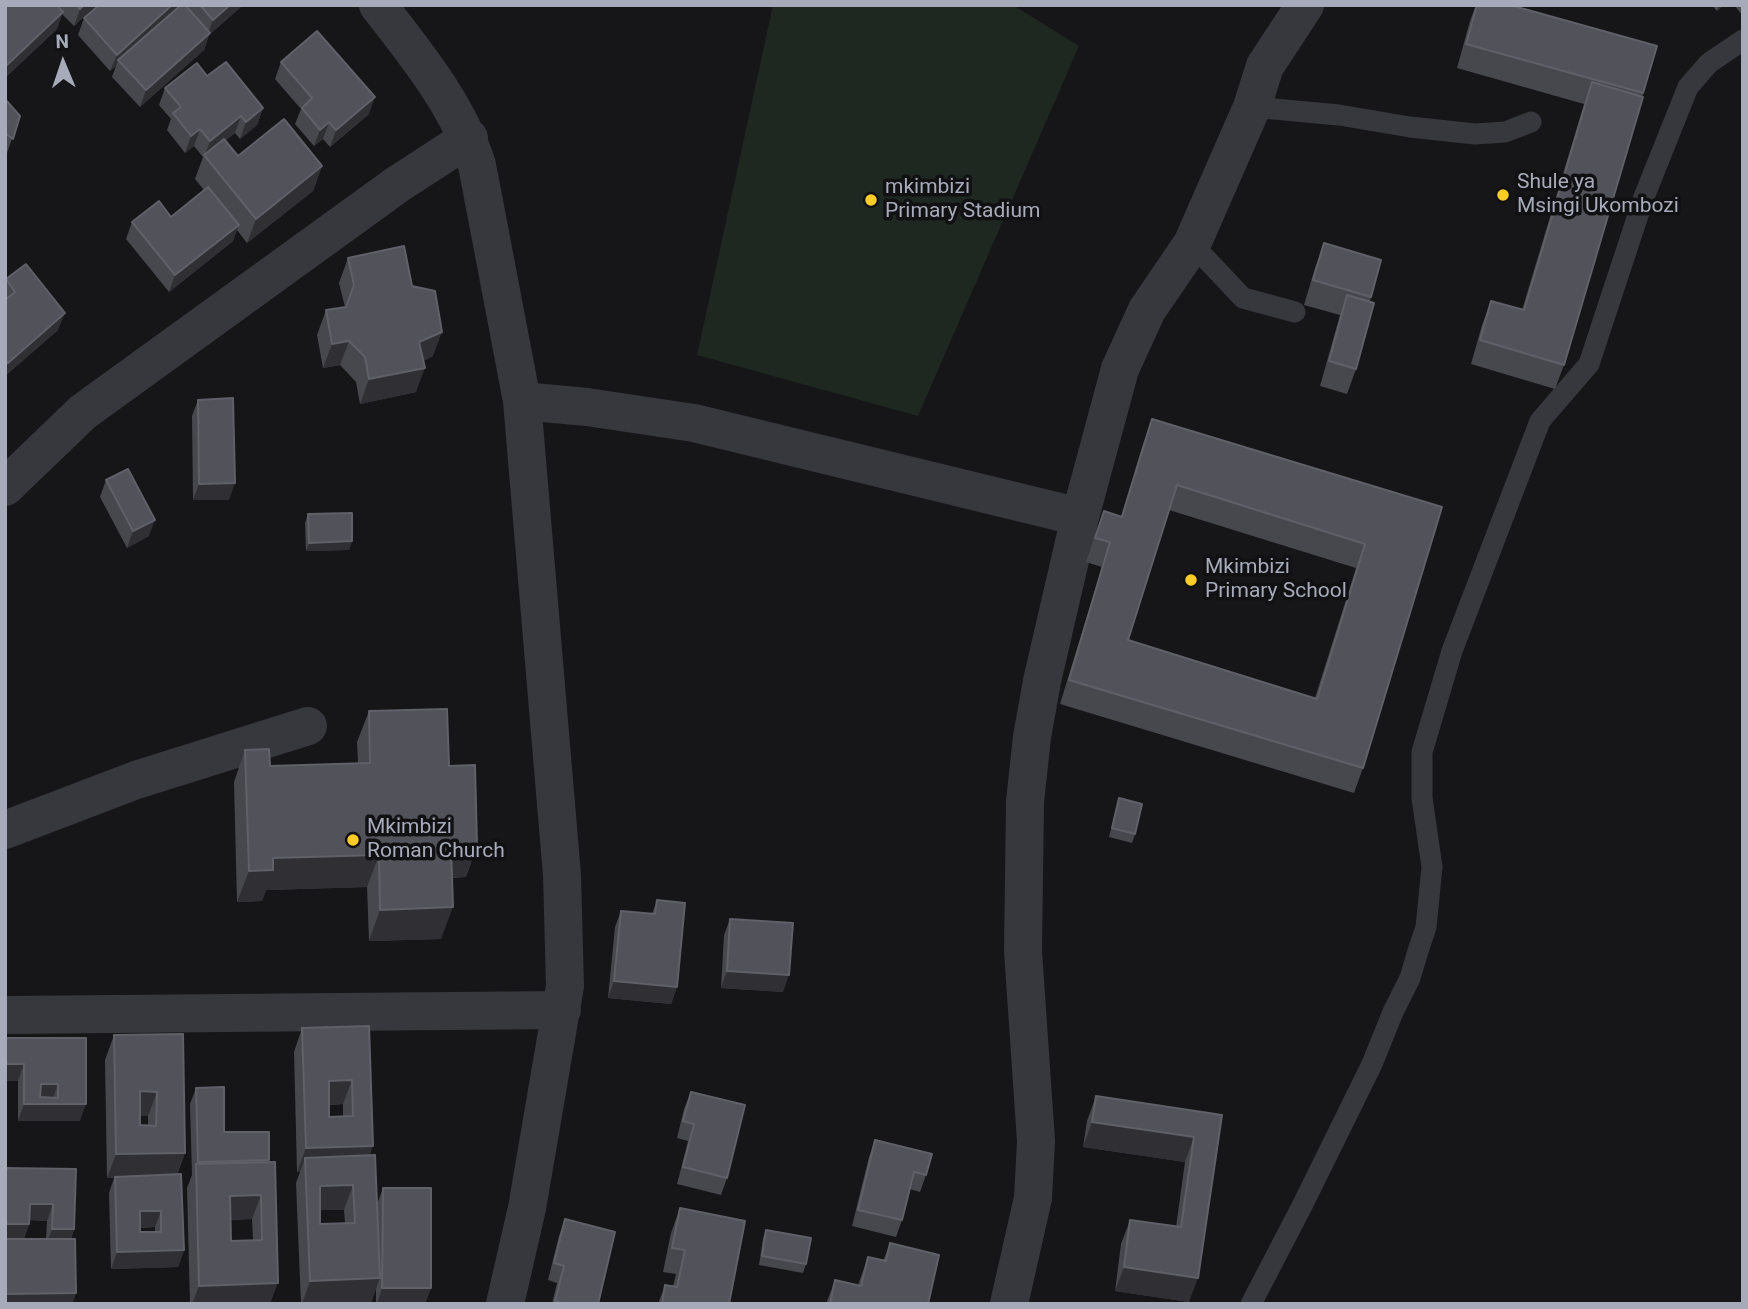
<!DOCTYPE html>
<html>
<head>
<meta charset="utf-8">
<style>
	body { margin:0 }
	#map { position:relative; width:1748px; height:1309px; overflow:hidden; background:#161618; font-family:Roboto,sans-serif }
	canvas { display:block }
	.frame { position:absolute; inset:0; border:7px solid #a7abb9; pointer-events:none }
	.north { position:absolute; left:28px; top:28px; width:70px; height:70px; -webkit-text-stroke:5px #111113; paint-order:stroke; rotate:358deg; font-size:19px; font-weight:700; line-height:28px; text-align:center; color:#a7abb9 }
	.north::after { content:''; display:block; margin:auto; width:24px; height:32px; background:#a7abb9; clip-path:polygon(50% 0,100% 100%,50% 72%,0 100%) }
</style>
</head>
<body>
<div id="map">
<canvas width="1748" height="1309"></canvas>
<div class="frame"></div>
<div class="north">N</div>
</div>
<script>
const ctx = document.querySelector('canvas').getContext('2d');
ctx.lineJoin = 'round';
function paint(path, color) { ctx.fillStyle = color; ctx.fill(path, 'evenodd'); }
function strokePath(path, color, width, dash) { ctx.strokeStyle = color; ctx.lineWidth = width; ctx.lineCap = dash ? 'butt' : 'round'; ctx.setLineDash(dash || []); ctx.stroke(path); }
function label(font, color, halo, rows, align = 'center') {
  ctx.font = font + ' Roboto,sans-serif'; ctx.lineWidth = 7; ctx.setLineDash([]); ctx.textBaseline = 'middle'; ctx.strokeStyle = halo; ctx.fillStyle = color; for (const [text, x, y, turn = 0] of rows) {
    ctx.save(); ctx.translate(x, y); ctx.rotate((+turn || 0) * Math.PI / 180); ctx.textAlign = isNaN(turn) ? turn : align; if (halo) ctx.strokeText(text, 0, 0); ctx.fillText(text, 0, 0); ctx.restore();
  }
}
const green = new Path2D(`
	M773,5h240l66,41 -161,370 -221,-61z`);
const service = new Path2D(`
	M1252,107l87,8 71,12 65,7 30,-2 26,-10
	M1192,244l51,54 52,14
	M1251,1304l52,-100 69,-140 21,-52 17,-34 8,-27 8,-24 6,-60 -10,-69v-46l30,-101 88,-230 49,-57 55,-167 44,-110 21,-24 34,-23`);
const minor = new Path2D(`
	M378,5c38,49 80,100 99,160l45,236 40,474 3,111 -38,222 -22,96
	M522,401l65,6 107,16 386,94
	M5,487l78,-75 315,-228 71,-46
	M5,830l131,-50 172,-54
	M5,1015l557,-5
	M1009,1304l24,-106 3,-57 -13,-190 2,-149 7,-65 10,-56 38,-164 40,-148 27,-59 45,-66 60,-137 13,-41 40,-61`);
const wall = new Path2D(`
	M5,5h91l-22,21 -12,-12 -5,15 -52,49z
	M178,5h65l-34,30 -5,15 -64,57 -28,-30 4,-11 -6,5 -32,-36 6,-17 92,-8 4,-3z
	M1476,5h34l147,41 -93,319 -9,24 -84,-25 11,-39 9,-24 31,9 62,-206 -127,-36 13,-47z
	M1712,5h12l-7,6z
	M1734,5h9v11z
	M281,62l88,52 -39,33 -7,-8 -9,7 -19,-22 6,-15 -26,-30z
	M207,76l56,32 -6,17 -17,14 -5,-6 -10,8 13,15 84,10 -9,25 -66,52 -10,-13 -4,11 -64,51 -43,-53 6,-17 39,-5 33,-27 -9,-11 8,-22 -9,-11 -9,7 -18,-23 4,-11 -12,-14 6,-17z
	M5,99l15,17 -14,40 -1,-1z
	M1324,243l47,54 -15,72 -9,25 -27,-8 20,-71 -36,-10 11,-37z
	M348,258l64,28 21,70 -10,5 -7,31 -56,12 -4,-22 -16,-17 -17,3 -6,-33 9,-25 19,-3 -6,-24z
	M6,279l52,51 -53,46v-94z
	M198,400l31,100h-36l-1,-84z
	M1152,419l290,88 -79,261 -9,25 -294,-89 42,-137 -16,-5 9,-27 9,-24 17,5 22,-72zM1169,510l187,58 -41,130 -187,-58z
	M106,480l43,56 -22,12 -27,-51z
	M308,514l44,27 -3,9 -43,1 -1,-28z
	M369,711l80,55 28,80 -11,31 -14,1 -11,61 -72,2 -2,-54 -101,3 -4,11 -25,1 -3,-120 11,-32 25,16 88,-3 -1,-21z
	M1119,798l16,36 -3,9 -23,-6z
	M657,900l20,87 -6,17 -63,-6 7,-71 6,-16 31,3z
	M730,919l53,73 -62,-4 3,-53z
	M369,1026v130l8,48 6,-16 48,100 -6,16h-49v-16l-5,15 -70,1 -5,-121 4,-11h-3l-3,-120 8,-24zM343,1104v13h-14v-12zM320,1210h24l1,13 -25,1z
	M183,1034l2,119 -8,22 7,75 -6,17 -67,2 -2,-76 5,-15h-7l-2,-118 9,-25zM140,1116h8v9h-8zM155,1227v5h-15v-4z
	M5,1038h81l-6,83h-62v-40z
	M196,1088l28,44 44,30 2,142h-80l-3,-116 5,-13 -2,-71zM252,1219l1,21 -22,1v-21z
	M691,1092l36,86 -6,17 -44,-11 11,-43 -11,-3 7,-29z
	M1096,1096l126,19 -33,187 -74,-11 6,-47 9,-24 46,7 9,-65 -102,-15 4,-26z
	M875,1140l51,35 -6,17 -10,-3 -8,31 -6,17 -44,-11 17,-69z
	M5,1168l71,1 -2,60 -3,10 5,54 -4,11h-67zM30,1220l17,1 -1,18h-22l5,-15z
	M680,1208l49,96h-71l7,-19 8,1 3,-12 -13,-2 8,-39z
	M565,1219l33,85h-46l5,-21 -9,-3 11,-44z
	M766,1230l40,34 -3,9 -44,-8 4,-27z
	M890,1243l38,61h-102l9,-24 23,5 10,-28 15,4z`);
const shadedWall = new Path2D(`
	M84,5h12l-22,21 6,-17z
	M172,5h5l-3,11 -56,44 -2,6 -6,5 7,-16z
	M230,5h13l-34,30 -5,15 -64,57 6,-17 61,-54 6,-16z
	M1719,5h5l-7,6z
	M63,12l-6,17 -52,49v-8l2,-5z
	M375,97l-6,17 -39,33 6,-17z
	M263,108l-6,17 -17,14 6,-17z
	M241,116l-6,17 -30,23v-1l5,-14z
	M329,122l-6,17 -9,7 6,-16z
	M200,129l-6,17 -9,7 6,-17z
	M322,166l-9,25 -66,52 9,-24z
	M239,225l-6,16 -64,51 6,-17z
	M65,313l-7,17 -53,46v-7l3,-6z
	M442,332l-9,24 -23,10 9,-24z
	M349,341l-9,24 -17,3 9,-24z
	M425,368l-9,24 -56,12 9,-25z
	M235,483l-6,17h-36l6,-16z
	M155,520l-6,16 -22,12 6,-17z
	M352,541l-3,9 -43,1 3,-8z
	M477,846l-11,31 -26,1 11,-31z
	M379,855l-12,32 -101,3 -4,11 -25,1 12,-31 24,-13z
	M453,907l-12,32 -72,2 11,-31z
	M727,971l62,4 -6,17 -62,-4z
	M614,981l63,6 -6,17 -63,-6z
	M5,1064h19l-6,17h-13z
	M352,1080l-9,24 -23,1 9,-24z
	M41,1084h17l-6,17 -17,-1z
	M140,1091l17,1 -9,24h-17z
	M24,1104h62l-6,17h-62z
	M1092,1122l102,15 -9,25 -102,-15z
	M373,1146l-9,25 -59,-13 -5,14h-3l9,-24z
	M185,1153l-9,24 -69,1 9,-24z
	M269,1160l-6,17 -67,-10 2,-5z
	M353,1185l-9,25h-33l9,-24z
	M261,1195l-9,24 -31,1 9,-24z
	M30,1204h23l-6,17 -23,-1z
	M140,1211h21l-6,16 -21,1z
	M5,1224h24l-6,17h-18z
	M52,1229h22l-6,17h-22z
	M184,1250l-6,17 -67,2 6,-17z
	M1124,1267l74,11 -9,24 -74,-11z
	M380,1278l-9,25 -69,1 8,-23z
	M278,1283l-8,21h-78l7,-18z
	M382,1288h49l-6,16h-48z
	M76,1293l-4,11h-67l1,-10z`);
const building = new Path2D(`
	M5,5h52l6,7 -56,53 -2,-1z
	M76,5h8l-4,4z
	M99,5h73l-55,50 -33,-37z
	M181,5h4l25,28 -64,57 -28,-30z
	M200,5h30l-17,15z
	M1477,5h33l147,41 -14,47 -177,-49z
	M317,31l58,66 -39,33 -7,-8 -9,8 -18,-22 10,-10 -31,-36z
	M226,62l37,46 -17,14 -5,-6 -31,25 -10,-12 -9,7 -18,-23 8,-6 -16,-19 32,-25 10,13z
	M1592,82l51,15 -79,268 -84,-25 11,-39 33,9z
	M5,99l15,17 -7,23 -7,-5h-1z
	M284,119l38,47 -66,53 -52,-64 20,-16 14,17z
	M208,187l31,38 -64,50 -43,-53 27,-21 12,16z
	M1324,243l57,17 -10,37 -58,-17z
	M404,246l8,40 23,5 7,41 -23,10 6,26 -56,11 -4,-22 -16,-16 -17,3 -6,-34 20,-3 8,-22 -6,-27z
	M26,264l39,49 -57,50 -3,-3v-60l10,-8 -9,-13z
	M1347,295l27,8 -18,66 -27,-8z
	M233,398l2,85 -36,1 -1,-84z
	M1152,419l290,88 -79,261 -294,-88 41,-138 -15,-4 9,-27 18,6zM1177,485l188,59 -48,155 -189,-59z
	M128,469l27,51 -22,11 -27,-51z
	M352,513v28l-43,2 -1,-29z
	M447,709l2,57 26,-1 2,81 -26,1 2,60 -73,3 -1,-55 -106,3v12l-24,1 -4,-121 24,-1 1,17 100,-3 -1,-52z
	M1119,798l23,6 -7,30 -23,-6z
	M657,900l28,3 -8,84 -63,-6 7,-70 34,3z
	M730,919l63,4 -4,52 -62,-4z
	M369,1026l4,120 -67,2 -4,-120zM352,1080l1,36 -24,1v-36z
	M183,1034l2,119 -69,1 -2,-119zM140,1091l17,1 -1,34 -16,-1z
	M5,1038h81v66h-62v-40h-19zM41,1084h17v14l-18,-1z
	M224,1087v45h45v28l-71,2 -2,-74z
	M691,1092l54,13 -18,73 -44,-11 11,-43 -11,-3z
	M1096,1096l126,19 -24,163 -74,-11 6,-47 51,7 13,-90 -102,-15z
	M875,1140l57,14 -6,21 -12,-3 -12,48 -44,-10z
	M375,1155l5,123 -70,3 -5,-123zM353,1185l2,38 -35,1v-38z
	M275,1162l3,121 -79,3 -3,-122zM261,1195l1,45 -31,1 -1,-45z
	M5,1168l71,1 -2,60h-22l1,-25h-23l-1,20h-24z
	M181,1174l3,76 -67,2 -2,-75zM140,1211h21v21h-21z
	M383,1188h48v100h-49z
	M680,1208l65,13 -16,83h-67l3,-19 12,2 8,-37 -13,-2z
	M565,1219l50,13 -17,72h-32l-11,-3 9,-35 -10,-3z
	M766,1230l45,8 -5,26 -44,-8z
	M5,1239h70l1,54 -70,1z
	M890,1243l49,12 -11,49h-98l5,-24 26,6 7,-29 18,4z`);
const markers = [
	[1503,195,7,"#fecc28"],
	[871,200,7,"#fecc28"],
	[1191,580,7,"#fecc28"],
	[353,840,7,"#fecc28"]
];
const poiNames = [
	["Shule ya",1517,183],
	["Msingi Ukombozi",1517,207],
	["mkimbizi",885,188],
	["Primary Stadium",885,212],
	["Mkimbizi",1205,568],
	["Primary School",1205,592],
	["Mkimbizi",367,828],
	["Roman Church",367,852]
];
paint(green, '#1e2720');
strokePath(service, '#37373e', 21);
strokePath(minor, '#37373e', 38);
paint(wall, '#47474e');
paint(shadedWall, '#2f2f34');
paint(building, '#52525a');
strokePath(building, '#5f6068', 2);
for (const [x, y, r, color] of markers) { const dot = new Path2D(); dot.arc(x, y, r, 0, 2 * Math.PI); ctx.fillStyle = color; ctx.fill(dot); strokePath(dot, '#111113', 2.5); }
label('21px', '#a7abb9', '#111113', poiNames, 'left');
</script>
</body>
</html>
